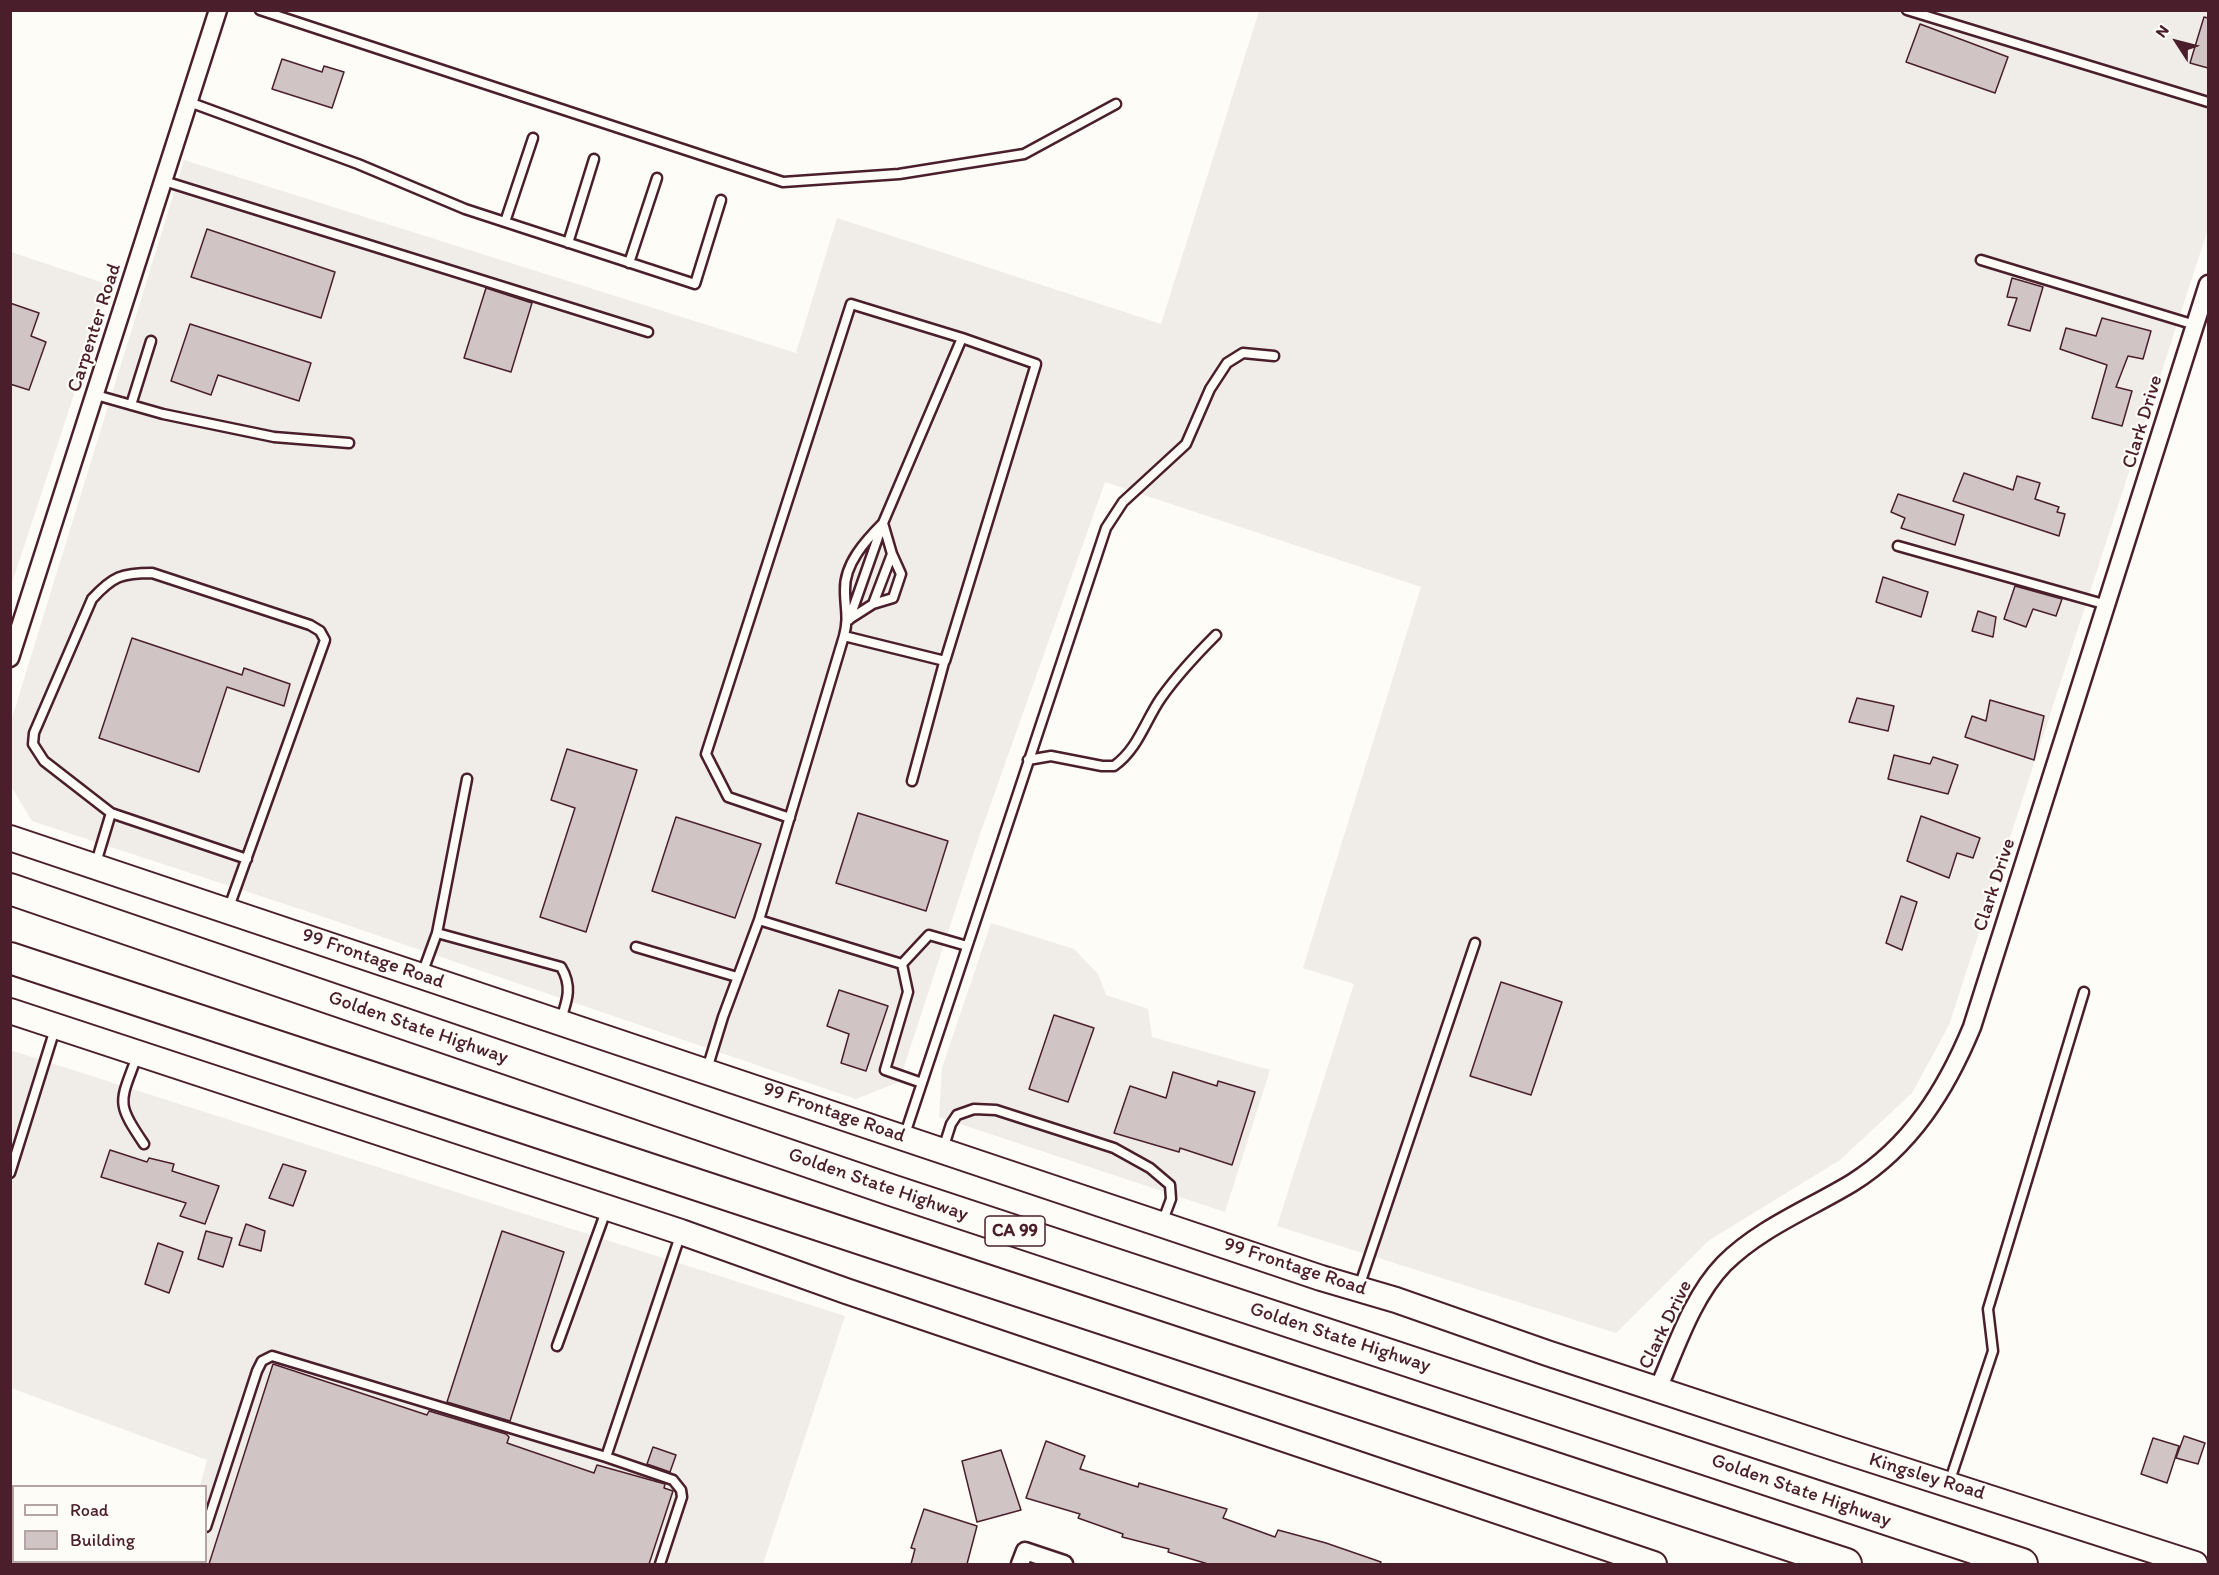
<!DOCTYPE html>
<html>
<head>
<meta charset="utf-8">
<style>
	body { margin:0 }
	#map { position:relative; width:2219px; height:1575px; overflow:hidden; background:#fdfcf7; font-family:Itim,sans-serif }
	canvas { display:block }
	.frame { position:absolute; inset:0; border:12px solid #4a1f2b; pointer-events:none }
	.legend { position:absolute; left:12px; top:1485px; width:195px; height:78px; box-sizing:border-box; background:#fdfcf7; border:2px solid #b5a4a5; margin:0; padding:8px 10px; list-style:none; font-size:18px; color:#4a1f2b }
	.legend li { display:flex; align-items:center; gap:12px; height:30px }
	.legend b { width:30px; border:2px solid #b5a4a5 }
	.north { position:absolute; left:2147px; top:12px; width:60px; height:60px; -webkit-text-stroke:4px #fdfcf7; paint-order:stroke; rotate:306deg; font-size:16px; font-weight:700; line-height:24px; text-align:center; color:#4a1f2b }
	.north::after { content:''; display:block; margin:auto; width:21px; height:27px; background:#4a1f2b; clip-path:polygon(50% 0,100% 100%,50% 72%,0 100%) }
</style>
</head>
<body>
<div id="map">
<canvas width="2219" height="1575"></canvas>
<div class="frame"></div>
<ul class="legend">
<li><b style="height:8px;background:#fdfcf7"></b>Road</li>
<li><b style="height:16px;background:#d0c5c4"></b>Building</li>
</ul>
<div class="north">N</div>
</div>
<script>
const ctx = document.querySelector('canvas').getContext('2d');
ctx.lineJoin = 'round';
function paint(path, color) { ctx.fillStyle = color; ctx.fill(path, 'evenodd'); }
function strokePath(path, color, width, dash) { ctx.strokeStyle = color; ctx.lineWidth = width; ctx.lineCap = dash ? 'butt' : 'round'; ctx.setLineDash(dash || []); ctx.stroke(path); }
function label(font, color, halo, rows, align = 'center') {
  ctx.font = font + ' Itim,sans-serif'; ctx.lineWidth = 4.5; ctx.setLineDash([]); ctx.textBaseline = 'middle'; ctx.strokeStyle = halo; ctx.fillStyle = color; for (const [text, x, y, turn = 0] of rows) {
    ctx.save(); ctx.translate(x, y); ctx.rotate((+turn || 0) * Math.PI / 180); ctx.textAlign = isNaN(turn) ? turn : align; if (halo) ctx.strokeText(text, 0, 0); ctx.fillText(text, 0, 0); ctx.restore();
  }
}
const built = new Path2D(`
	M1259,11h949v218l-259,796 -37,68 -72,67 -132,81 -92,92 -339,-107 77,-242 -51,-16 118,-381 -316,-105 -126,355 -80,245 -43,17 -544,-186 -280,-92 -21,-35v-65l173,-561 612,193 41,-135 324,106z
	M11,252l99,33 -99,301z
	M991,923l83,26 24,25 8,21 42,14 4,28 118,33 -45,142 -286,-95 3,-49z
	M10,1050l835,266 -82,248h-585l1,-2h27v-76h-6l7,-26 -196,-72z`);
const building = new Path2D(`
	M2204,17l4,1v50l-18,-5z
	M1920,24l88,33 -13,36 -89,-31z
	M282,59l40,13 2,-6 20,6 -12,36 -60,-19z
	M207,229l128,43 -14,46 -130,-41z
	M2012,278l31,9 -13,44 -22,-6 9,-27 -10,-1z
	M486,288l46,15 -21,69 -47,-14z
	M10,303l29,10 -8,23 15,6 -17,48 -19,-6z
	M2102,318l49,13 -8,28 -15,-3 -12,31 16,4 -10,35 -30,-8 15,-53 -47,-16 6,-21 30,8z
	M190,324l121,39 -12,38 -81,-26 -7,20 -40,-14z
	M1964,473l49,17 4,-14 23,7 -5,16 24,8 -2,5 8,2 -6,22 -106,-35z
	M1898,494l66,21 -9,30 -54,-17 4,-10 -14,-6z
	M1883,577l45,15 -7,25 -45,-15z
	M2015,586l47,13 -6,17 -23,-7 -7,18 -22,-8z
	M1978,611l18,6 -3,20 -21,-6z
	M132,638l110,37 2,-7 46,16 -6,22 -57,-19 -28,85 -100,-34z
	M1857,698l37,8 -6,25 -39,-9z
	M1990,700l54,16 -10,44 -69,-23 7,-21 14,5z
	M567,749l70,21 -51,162 -46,-15 35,-109 -24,-8z
	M1894,755l36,9 3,-7 25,8 -10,29 -60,-15z
	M858,813l90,28 -22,70 -90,-28z
	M1921,816l59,22 -7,20 -16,-5 -8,25 -42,-17z
	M676,817l85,27 -26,74 -83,-27z
	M1901,896l16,6 -15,48 -16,-7z
	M1501,982l61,20 -31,93 -61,-19z
	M839,990l49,16 -22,65 -25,-8 8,-29 -22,-8z
	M1054,1015l40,13 -26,74 -39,-13z
	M1173,1072l44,14 1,-5 37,11 -23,73 -52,-17 -1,4 -65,-19 16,-47 36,12z
	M110,1150l37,12 2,-4 25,6 -2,7 47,15 -14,38 -25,-8 6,-13 -85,-26z
	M283,1164l23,7 -13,35 -24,-8z
	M246,1224l19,7 -4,20 -22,-6z
	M206,1231l26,7 -9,29 -25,-8z
	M502,1231l62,21 -54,169 -63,-19z
	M158,1243l25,9 -14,41 -24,-9z
	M273,1364l154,51 2,-4 77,23 3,3 -2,6 87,30 3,-8 68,19 -1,4 9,3 -24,73h-440z
	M2184,1436l21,7 -7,21 -22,-6z
	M2153,1438l26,8 -12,37 -26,-9z
	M1046,1441l39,15 -5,13 58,18 1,-4 88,26 -4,9 52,19 3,-7 48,13 55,19 -1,2h-172l-40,-12 1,-3 -47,-12 1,-3 -45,-16 2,-4 -54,-16z
	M653,1447l23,8 -6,17 -23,-8z
	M1001,1450l20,60 -44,12 -15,-61z
	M924,1509l53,17 -10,38h-56l4,-15 -4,-1z`);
const lane = new Path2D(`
	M260,10l523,172 116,-8 125,-20 92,-50
	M1907,10l301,92
	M189,102l169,62 107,45 230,75 26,-84
	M164,181l484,151
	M505,222l28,-84
	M568,243l26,-84
	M1981,260l214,65
	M629,263l28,-85
	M96,395l67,19 111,23 75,6
	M131,405l20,-64
	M1898,546l209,59
	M873,604l20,-6 8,-24 -9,-20
	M844,636l101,25 91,-297 -74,-26
	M1028,760l23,-4 51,10h12c24,-17 31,-45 47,-68 17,-24 35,-43 55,-63
	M912,781l33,-122
	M111,813l136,46
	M790,818l-62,-21 -22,-43 145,-450 111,34 -79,185 9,31 -19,50 -25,16
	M95,866l16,-53 -67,-52 -11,-17 1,-11 58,-134c21,-23 30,-26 60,-26l158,52 10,6 5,9 -97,270
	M759,920l143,44
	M437,933l124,34c12,20 6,34 -1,55
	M636,947l101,30
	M902,964l6,28 -23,78 37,13
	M902,964l27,-29 38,11
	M422,974l15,-41 30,-154
	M137,1056c-17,47 -22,45 7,88
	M707,1069l16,-52 36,-97 85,-284c5,-19 1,-27 1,-46 -1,-26 21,-50 38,-67l-34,97
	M904,1137l202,-609 17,-26 63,-58 24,-55 17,-26 16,-10 31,3
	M943,1149l8,-25 6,-9 17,-6 22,1 118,38 36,20 20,17 1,14 -9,24
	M10,1173l45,-144
	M1359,1287l116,-344
	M557,1346l49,-135
	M606,1457l75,-224
	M1949,1483l44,-132 -5,-42 96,-317
	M206,1527l51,-156 5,-10 10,-5 334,101 67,23 8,10 1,7 -22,67
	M193,1564l1,-2`);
const street = new Path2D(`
	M10,658l208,-648
	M1658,1389c18,-41 34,-92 66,-125 36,-36 85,-55 128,-81 59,-37 94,-93 120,-156l236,-743
	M1020,1564l5,-13 39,13`);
const secondary = new Path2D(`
	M10,838l1311,440 75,22 151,53 291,96 357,115
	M10,1011l671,221 165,59 808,273`);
const highway = new Path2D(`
	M10,889l884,302 1128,373
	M10,958l1836,606`);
const shields = [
	[1015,1231,60]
];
const shieldNames = [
	["CA 99",1015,1231]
];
const streetNames = [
	["Carpenter Road",95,328,-72],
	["Clark Drive",2143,422,-73],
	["Clark Drive",1995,885,-72],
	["99 Frontage Road",373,959,19],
	["Golden State Highway",418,1028,19],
	["99 Frontage Road",834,1113,19],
	["Golden State Highway",878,1185,19],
	["99 Frontage Road",1295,1267,18],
	["Clark Drive",1666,1325,-64],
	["Golden State Highway",1340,1338,18],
	["Kingsley Road",1927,1477,17],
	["Golden State Highway",1801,1491,19]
];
paint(built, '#f0ece8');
paint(building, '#d0c5c4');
strokePath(building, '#4a1f2b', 1.5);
strokePath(lane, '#4a1f2b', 13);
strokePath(street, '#4a1f2b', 21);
strokePath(secondary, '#4a1f2b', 28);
strokePath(highway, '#4a1f2b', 34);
strokePath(lane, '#fdfcf7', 8);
strokePath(street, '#fdfcf7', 16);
strokePath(secondary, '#fdfcf7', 24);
strokePath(highway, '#fdfcf7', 30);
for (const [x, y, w] of shields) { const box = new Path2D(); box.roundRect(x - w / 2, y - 15, w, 30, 4.5); ctx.fillStyle = '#fdfcf7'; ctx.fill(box); strokePath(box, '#4a1f2b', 1.5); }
label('bold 18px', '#4a1f2b', null, shieldNames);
label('20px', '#4a1f2b', '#fdfcf7', streetNames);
</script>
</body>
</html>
